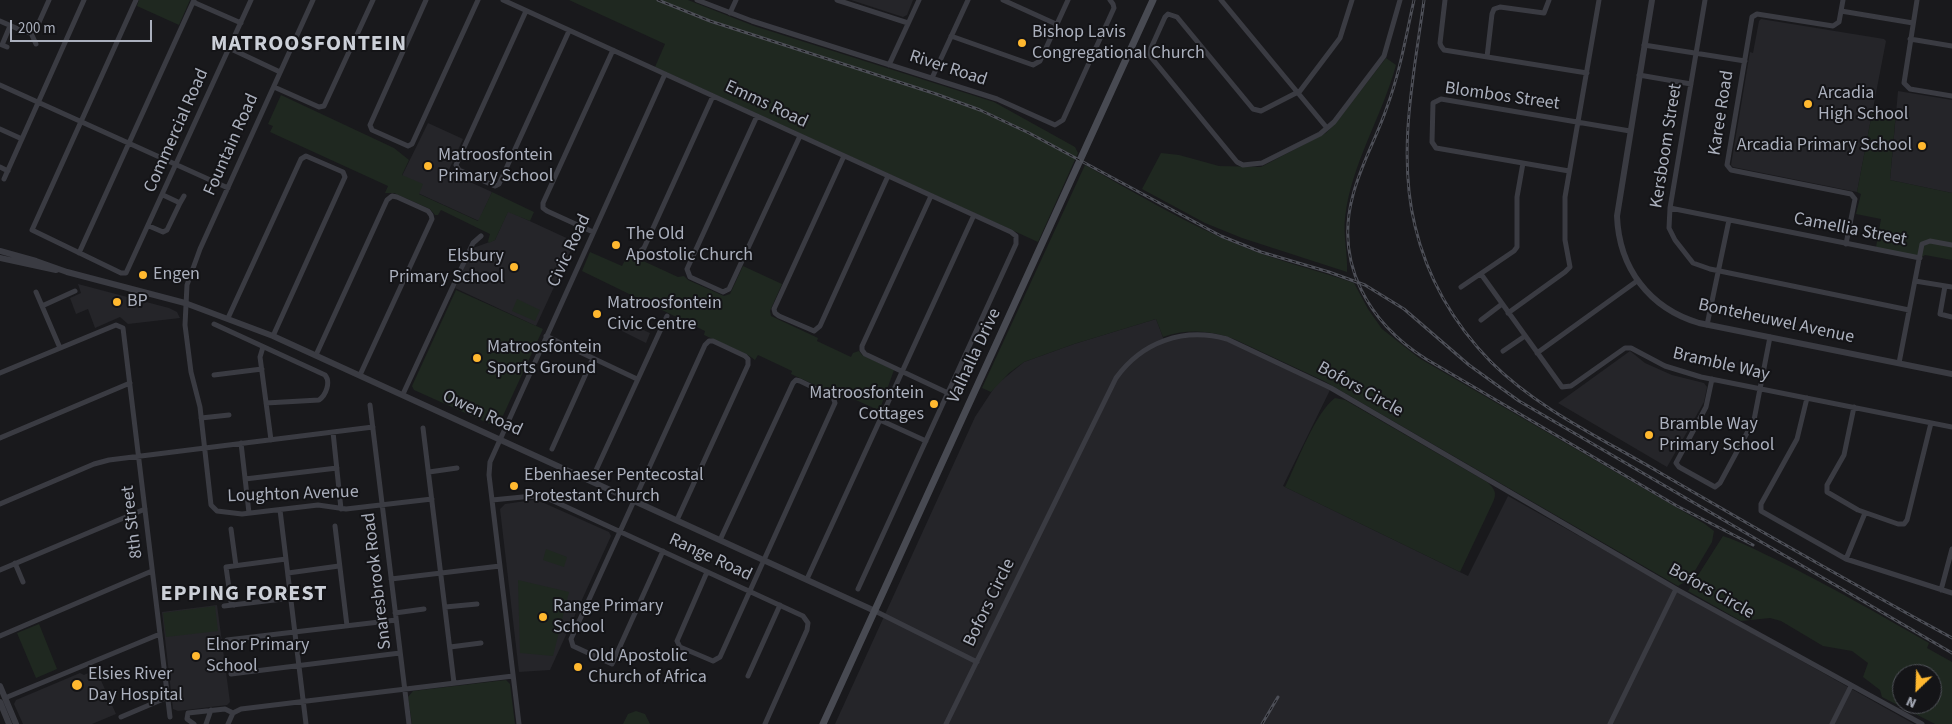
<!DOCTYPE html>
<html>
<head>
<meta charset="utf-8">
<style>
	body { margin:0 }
	#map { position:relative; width:1952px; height:724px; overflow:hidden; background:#19191c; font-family:"Source Sans 3",sans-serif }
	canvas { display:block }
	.north { position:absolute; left:1892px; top:664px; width:50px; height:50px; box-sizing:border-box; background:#141417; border:1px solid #505259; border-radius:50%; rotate:204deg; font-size:14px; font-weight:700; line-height:20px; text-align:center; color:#abb0bd }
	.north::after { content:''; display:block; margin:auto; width:18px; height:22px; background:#ffb82f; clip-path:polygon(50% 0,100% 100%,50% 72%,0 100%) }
	.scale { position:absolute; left:10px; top:20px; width:142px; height:22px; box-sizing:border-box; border:2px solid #abb0bd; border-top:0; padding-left:6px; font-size:15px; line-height:18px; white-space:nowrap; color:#abb0bd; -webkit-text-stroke:4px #141417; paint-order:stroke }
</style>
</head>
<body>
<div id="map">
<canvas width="1952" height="724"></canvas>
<div class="north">N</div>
<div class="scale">200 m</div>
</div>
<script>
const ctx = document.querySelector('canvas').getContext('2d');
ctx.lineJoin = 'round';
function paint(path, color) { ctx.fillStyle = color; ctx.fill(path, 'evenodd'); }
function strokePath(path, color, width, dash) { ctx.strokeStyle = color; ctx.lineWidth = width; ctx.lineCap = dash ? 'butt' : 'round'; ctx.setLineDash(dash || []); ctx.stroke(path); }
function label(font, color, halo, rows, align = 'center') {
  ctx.font = font + ' "Source Sans 3",sans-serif'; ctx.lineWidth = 4; ctx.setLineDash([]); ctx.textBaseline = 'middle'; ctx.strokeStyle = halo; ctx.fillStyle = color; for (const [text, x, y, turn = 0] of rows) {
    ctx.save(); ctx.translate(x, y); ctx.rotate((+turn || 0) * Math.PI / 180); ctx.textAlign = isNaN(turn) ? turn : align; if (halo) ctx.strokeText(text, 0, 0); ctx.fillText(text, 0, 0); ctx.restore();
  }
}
const built = new Path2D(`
	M851,0h62l-6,15 -4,2z
	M1761,19l123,20 2,2 -29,151 -124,-25 -2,-2 19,-113 3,1 6,-32z
	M1898,91l54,9v93l-62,-13z
	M428,123l35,16 -15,33 44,20 -13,29 -81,-37z
	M508,211l65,30 -1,7 -36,78 -81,-38 18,-40 22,-8z
	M78,284l91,24 8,4 3,6 -52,6 -8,-7 -25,11 -7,-19 -12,5 -6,-16 11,-5z
	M1156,319l8,21 13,-3h41l113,51 -48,98 185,90 40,-80 406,228h-1079l140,-307 21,-32 28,-23 50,-18z
	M626,322l24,11 -4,10 -24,-12z
	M1630,351l15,12 27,12 32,8 3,4 -3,15 -37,65 -109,-64z
	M533,500l11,3 65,29 2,4 -61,134 -31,2 -19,-163 5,-5z
	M217,605l13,97 -3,3 -49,6 -5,-2 -11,-97z
	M95,667l21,47 -24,10h-69l-9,-20 2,-4 64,-27 4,2 4,-2 2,-4z`);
const green = new Path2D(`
	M139,0h51l-11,25 -42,-19z
	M569,0h119l66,26 240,76 81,45 3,6 -40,89 -383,-175 10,-23z
	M1386,58l10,7c-14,52 -45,99 -51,153 -2,18 3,36 2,54l-105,-34 -37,-15 -63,-34 19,-36 18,2 40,11 42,1 65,-34 13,-14z
	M281,95l113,53 15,12 -7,15 21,9 -4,10 59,27 14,-29 42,20 -4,9 -22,-9 -13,28 -6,3 -1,-2 2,-7 -49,-24 -3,5h-3l-5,-6 -36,-16h-9l3,-7 -118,-54 3,-6 -5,-2z
	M1873,108l23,4 -6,68 62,13v67l-27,-5 -6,4 -43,-12 5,-28 -25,-5 5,-20 -4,-2z
	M1085,165c49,27 98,57 149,78 39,17 80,26 120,40l14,26 14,20 37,29 286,166 9,7 -2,11 -22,37 -12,7 -354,-205 -90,-42c-23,-9 -48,-10 -71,-2l-7,-18 -82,25 -50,18 -15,11 -18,19 -9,-4z
	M590,252l32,14 6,-12 50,23 6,-1 4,4 36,16 6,-2 13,-28 39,18 -12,27 1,5 47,22 -1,3 34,16 2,-4 6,-2 3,4 32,15 -14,39 -2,1 -33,-15 -3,5 -5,-5 -46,-21 1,-3 -34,-16 -3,5 -7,-5 -44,-20 1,-4 -123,-60z
	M456,290l87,39 -42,91 -9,5 -78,-35 -2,-4z
	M517,299l23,11 -5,11 -23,-10z
	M1335,398l10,2 142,82c8,7 10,11 6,20l-33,70 -175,-85c11,-22 31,-76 50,-89z
	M1723,536c19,6 37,16 56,25 51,25 101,54 150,82l-2,5 25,14v62h-17l-53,-27 -2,-7 -17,-13 5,-14 -16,-12 -29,-5 -42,-25 -11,-3 -29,3 -53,-30zM1902,674h30v30h-30z
	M546,549l21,8 -3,10 -21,-7z
	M518,580l51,12 -16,64 -33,-3z
	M215,606l3,25 -52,6 -3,-24z
	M39,624l18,45 -21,9 -19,-45z
	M506,680l4,4 5,40h-103l-4,-27 5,-6z
	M636,711l9,3 5,10h-27l5,-10z`);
const minor = new Path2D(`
	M136,0l-104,230 89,43h5l125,-273
	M313,0l-113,249 -13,36 -2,40 6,47 9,35 11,98 6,6 25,3 76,-9 28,4 86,-10
	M426,0l-56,125 2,5 36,16 4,-2 66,-144
	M503,0l508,232 5,4v8l-158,345
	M697,0l55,21 245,78 58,26 8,-5 51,-112 -1,-4 -3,-4
	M837,0l71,23
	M1003,0l53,24
	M1221,0l106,128
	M1352,0l-12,38 -40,53 -39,20 -8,-2 -76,-92 -9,-3 -3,3 -14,31 -1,8 87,106 6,3 19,-2 58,-29 14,-12 50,-66 16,-56
	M1445,0l-5,43 1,3 3,4 143,23
	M1705,0l-35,208 -1,20 6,12 18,23 17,6 199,41
	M1843,0l-4,22 -6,4 -76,-12 -5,3 -25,148 4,5 120,24 4,5 -9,45
	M1917,0l-13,83 6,6 42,7
	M193,2l48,21
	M526,11l-70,154 3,5 36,16 4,-2 70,-153
	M1841,11l72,12
	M730,13l6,-13
	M0,21l25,11 6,1 5,-4 13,-29
	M31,33l5,11
	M951,36l82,29 7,-4 28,-61
	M1910,39l42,7
	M1644,45l101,16
	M7,47l-5,-2 8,-19
	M229,48l51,24
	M1487,57l5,-43 2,-5 6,-2 44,6 5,-13
	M889,65l30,-65
	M1639,75l52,9
	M932,78l36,-78
	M0,85l228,103
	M274,87l45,20 5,-1 49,-106
	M757,116l-70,153 3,8 33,15 6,-3 71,-153
	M0,129l22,10
	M844,156l-70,153 1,4 4,3 35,15 6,-5 68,-150
	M0,167l8,4
	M1569,171l-133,-23 -4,-6 1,-39 8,-4 189,32
	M4,179l80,-179
	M931,196l-69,150v4l3,4 83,39
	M180,203l4,-7
	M1670,208l250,50
	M149,226l14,6 4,-2 13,-27 -17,-8
	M593,232l-46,-21 -4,-3v-5l70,-153
	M79,253l115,-253
	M637,254l7,-6 69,-152
	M1481,274l81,113 9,-1 54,-38h6l34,18 36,11 251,50
	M1915,281l37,6
	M1945,286l-5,28 12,3
	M1461,287l53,-36 3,-4v-50l6,-34
	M36,292l24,56
	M42,306l33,-15
	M1508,313l57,-41 5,-5 -5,-27v-43l34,-197
	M228,318l73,-159 5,-3 37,16 2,5 -72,159
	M1481,320l21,-16
	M214,324l111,51c6,7 1,20 -6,25l-53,3
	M1707,325l22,-105
	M546,336l91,43
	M263,347l-3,10 11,83
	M1503,351l22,-15
	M1537,353l100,-72
	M316,355l71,-155 5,-4 5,1 31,14 3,4 1,4 -72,156
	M1899,363l23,-119 8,-3 22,4
	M0,373l116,-48 7,3 47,389
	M214,375l48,-6
	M1712,379l-6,28 -30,56 3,4 36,20 5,-4 34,-63 16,-83
	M403,394l70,-151 8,-7
	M1807,398l-10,41 -36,65v7l85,48 106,34
	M370,405l39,319
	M1854,407l-10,48 -17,30v7l31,18 40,14h6l3,-4 24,-97
	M201,418l28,-3
	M880,420l46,21
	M423,428l31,255
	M333,432l8,77
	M0,438l130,-55
	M241,443l8,70
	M552,449l41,-91
	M429,472l28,-4
	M245,479l92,-11
	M591,481l76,-165
	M492,500l41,-4 14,2 256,118 5,7 -1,7 -42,94
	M0,504l94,-40 15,-4 264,-33
	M280,510l26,214
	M335,526l12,100
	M231,529l5,37
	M663,551l-51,113 -39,-18 -2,-7 134,-294 4,-4h4l32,15 3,3v6l-71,155
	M1846,559l19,-46
	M15,563l8,19
	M0,570l145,-61
	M707,572l-30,69 3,6 33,14 7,-4 115,-254 -2,-6 -33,-16 -4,-1 -3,3 -73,157
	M288,573l51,-7
	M391,579l109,-13
	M807,579l167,-364
	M1941,590l11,-41
	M234,605l-3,-3 -5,-35 60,-8
	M224,606l67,-8
	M445,607l32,-3
	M875,611l102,51
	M395,613l29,-4
	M0,636l152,-65
	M227,640l169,-20
	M450,647l31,-4
	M231,674l169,-21
	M748,676l32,-71
	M5,698l155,-64
	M121,717l47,-20
	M194,724l-7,-5 1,-6 37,-4 8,4
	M206,724l5,-14
	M228,724l5,-11 8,-4 272,-33
	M519,724l-30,-249 1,-13 175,-388
	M946,724l170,-346c26,-36 67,-51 111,-39l104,49 345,201 246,135
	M1610,724l66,-135
	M1832,724l19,-38`);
const tertiary = new Path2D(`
	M1652,0l-35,216c2,52 32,92 82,107l253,51
	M0,251l36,10 31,11 118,31 88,33 602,275
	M0,258l56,12
	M0,686l16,38
	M0,702l9,22`);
const secondary = new Path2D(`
	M823,724l330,-724`);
const rail = new Path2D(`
	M658,0l52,21 226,73 44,16 49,23 192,103 40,16 68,20 36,13 39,24 65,56 50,36 433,252
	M1414,0c-8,36 -14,72 -27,107 -10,30 -26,57 -34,88 -19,69 16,128 73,164l251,147 76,39
	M1424,0c-10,74 -27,152 -9,226 12,51 39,98 76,136 47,47 110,76 166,109 98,57 196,113 295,167
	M1262,724l16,-27`);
const markers = [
	[1022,43,5,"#ffb82f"],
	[1808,104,5,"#ffb82f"],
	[1922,146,5,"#ffb82f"],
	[428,166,5,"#ffb82f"],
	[616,245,5,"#ffb82f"],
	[514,267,5,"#ffb82f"],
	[143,275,5,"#ffb82f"],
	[117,302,5,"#ffb82f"],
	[597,314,5,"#ffb82f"],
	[477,358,5,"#ffb82f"],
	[934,404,5,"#ffb82f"],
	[1649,435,5,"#ffb82f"],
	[514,486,5,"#ffb82f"],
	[543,617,5,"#ffb82f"],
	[196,656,5,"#ffb82f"],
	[578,667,5,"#ffb82f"],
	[77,685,6,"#ffb82f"]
];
const poiNames = [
	["Bishop Lavis",1032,33],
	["Congregational Church",1032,54],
	["Arcadia",1818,94],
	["High School",1818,115],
	["Arcadia Primary School",1912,146,"right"],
	["Matroosfontein",438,156],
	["Primary School",438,177],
	["The Old",626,235],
	["Apostolic Church",626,256],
	["Elsbury",504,257,"right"],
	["Primary School",504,278,"right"],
	["Engen",153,275],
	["BP",127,302],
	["Matroosfontein",607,304],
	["Civic Centre",607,325],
	["Matroosfontein",487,348],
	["Sports Ground",487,369],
	["Matroosfontein",924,394,"right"],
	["Cottages",924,415,"right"],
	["Bramble Way",1659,425],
	["Primary School",1659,446],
	["Ebenhaeser Pentecostal",524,476],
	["Protestant Church",524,497],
	["Range Primary",553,607],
	["School",553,628],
	["Elnor Primary",206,646],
	["School",206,667],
	["Old Apostolic",588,657],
	["Church of Africa",588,678],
	["Elsies River",88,675],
	["Day Hospital",88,696]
];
const streetNames = [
	["River Road",948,69,18],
	["Blombos Street",1502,97,8],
	["Emms Road",766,105,25],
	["Karee Road",1722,113,-81],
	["Commercial Road",177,131,-66],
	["Fountain Road",232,145,-66],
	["Kersboom Street",1667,146,-81],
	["Camellia Street",1850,230,11],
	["Civic Road",570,251,-65],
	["Bonteheuwel Avenue",1776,322,12],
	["Valhalla Drive",975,356,-65],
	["Bramble Way",1721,365,13],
	["Bofors Circle",1360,390,29],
	["Owen Road",482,414,25],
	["Loughton Avenue",293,495,-2],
	["8th Street",133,522,-97],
	["Range Road",710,558,25],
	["Snaresbrook Road",378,581,-97],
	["Bofors Circle",1711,592,29],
	["Bofors Circle",990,603,-64]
];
const districtNames = [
	["MATROOSFONTEIN",309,45],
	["EPPING FOREST",244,595]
];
paint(built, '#252529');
paint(green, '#1f2820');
strokePath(minor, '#3a3b42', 5);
strokePath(tertiary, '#3a3b42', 6);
strokePath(secondary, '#484a52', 7);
strokePath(rail, '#4d4f57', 3);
strokePath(rail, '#141417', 1, [4]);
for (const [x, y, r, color] of markers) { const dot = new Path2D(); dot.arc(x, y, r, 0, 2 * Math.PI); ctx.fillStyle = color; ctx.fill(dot); strokePath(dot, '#141417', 2); }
label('18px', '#abb0bd', '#141417', poiNames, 'left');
label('18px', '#abb0bd', '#141417', streetNames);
ctx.letterSpacing = '1px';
label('bold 22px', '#ccd0d8', '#141417', districtNames);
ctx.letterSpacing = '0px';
</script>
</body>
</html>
